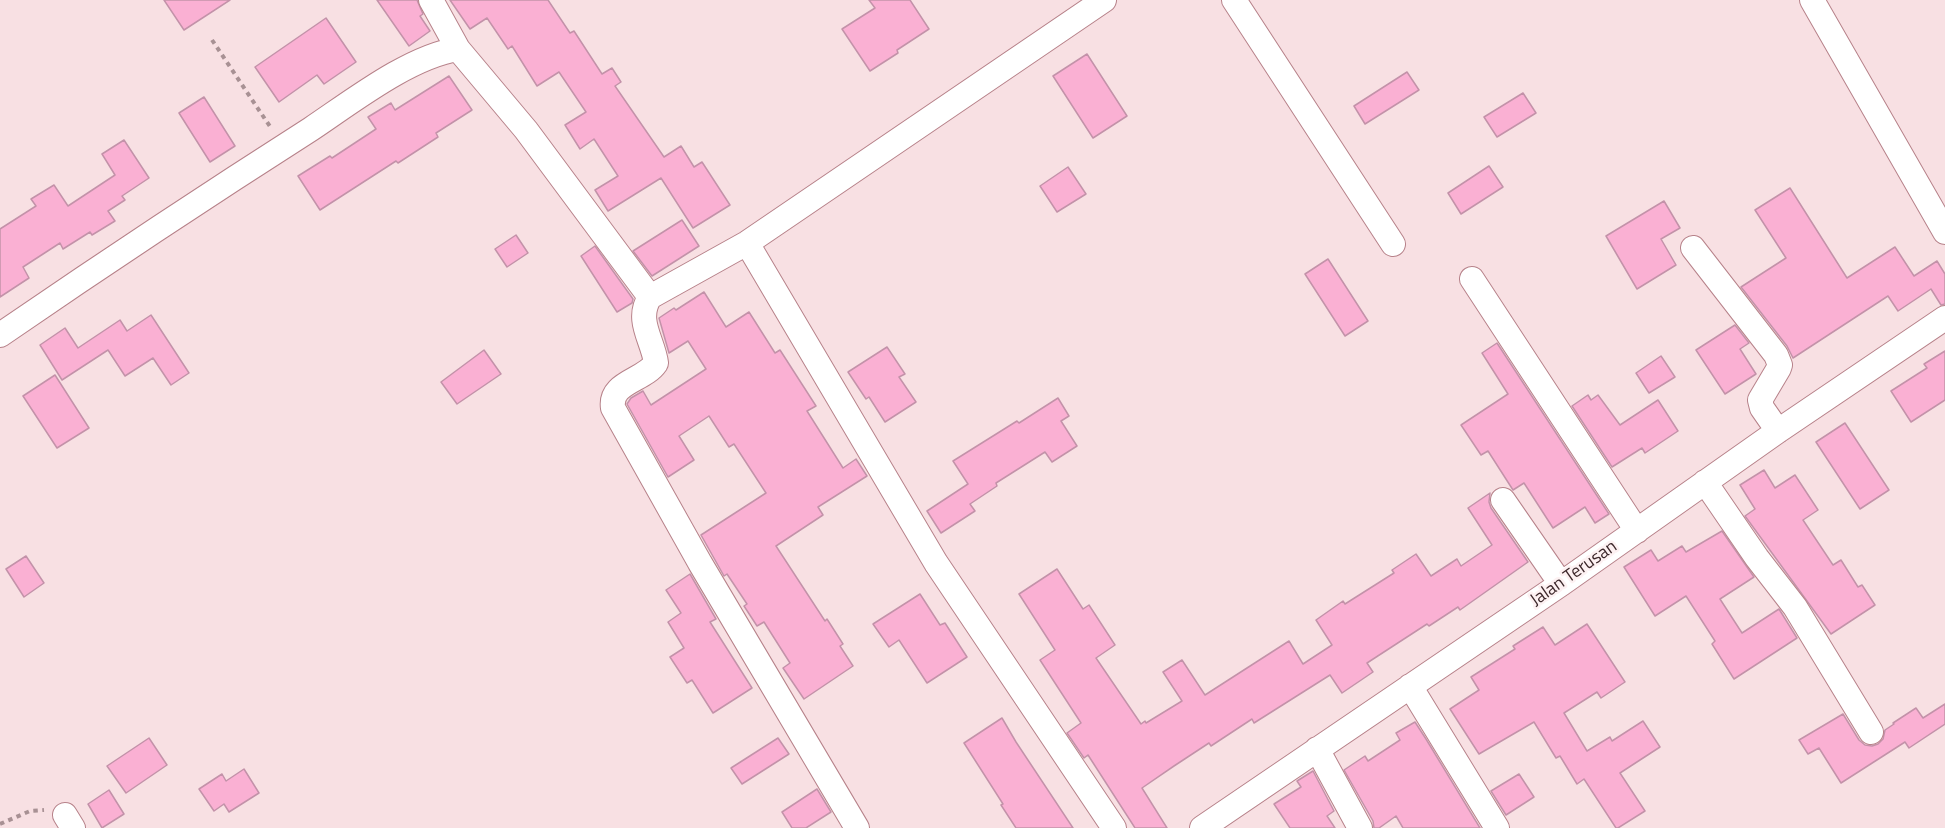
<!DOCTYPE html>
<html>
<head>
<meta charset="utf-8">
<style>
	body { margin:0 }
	canvas { display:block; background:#f8e0e3 }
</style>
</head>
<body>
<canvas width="1945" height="828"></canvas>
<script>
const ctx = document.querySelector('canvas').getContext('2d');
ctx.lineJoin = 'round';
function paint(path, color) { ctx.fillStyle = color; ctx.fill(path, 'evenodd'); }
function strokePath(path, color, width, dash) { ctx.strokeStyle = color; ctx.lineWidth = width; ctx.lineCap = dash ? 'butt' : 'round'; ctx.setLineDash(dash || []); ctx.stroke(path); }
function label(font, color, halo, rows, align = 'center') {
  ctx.font = font + ' "Titillium Web",sans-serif'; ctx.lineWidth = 5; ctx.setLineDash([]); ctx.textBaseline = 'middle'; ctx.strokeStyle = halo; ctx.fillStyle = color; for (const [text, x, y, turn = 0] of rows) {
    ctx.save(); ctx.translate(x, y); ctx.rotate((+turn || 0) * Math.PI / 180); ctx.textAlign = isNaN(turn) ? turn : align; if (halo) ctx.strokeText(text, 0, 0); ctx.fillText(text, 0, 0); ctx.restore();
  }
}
const building = new Path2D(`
	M164,0h66l-46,30z
	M377,0h40l6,14 -3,2 10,15 -21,15z
	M450,0h98l22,33 4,-2 28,43 10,-6 9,14 -6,4 49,71 17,-11 13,21 8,-5 28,43 -37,23 -32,-50 -53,33 -13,-21 23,-14 -24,-37 -14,10 -15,-24 21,-13 -27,-40 -22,14 -25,-40 -4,3 -21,-31 -17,11z
	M869,0h41l19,29 -32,21 1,3 -28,18 -28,-42 33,-21z
	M326,18l30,44 -32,22 -7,-9 -38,27 -24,-35z
	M1087,54l40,62 -34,22 -40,-62z
	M1407,72l12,18 -54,34 -11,-18z
	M449,76l23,34 -36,23 2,4 -40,26 -2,-2 -76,49 -22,-34 32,-20 2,2 44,-29 -8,-12 23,-14 4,7z
	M1523,93l13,20 -39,24 -13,-20z
	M204,97l31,49 -25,16 -31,-49z
	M124,140l25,38 -27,18 3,4 -17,11 7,10 -23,14 -2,-3 -27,17 -3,-6 -37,24 6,11 -29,19v-68l36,-23 -5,-7 23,-14 14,21 47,-31 -13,-21z
	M1489,166l14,21 -42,27 -13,-21z
	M1068,167l18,27 -29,18 -17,-26z
	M1790,188l57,90 48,-31 19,29 23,-15 8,13v30l-4,1 -10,-16 -33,22 -10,-15 -95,62 -6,-12 -46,-59 45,-29 -31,-48z
	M1664,201l16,27 -19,11 15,26 -39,24 -31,-53z
	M682,220l17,26 -47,30 -19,-25z
	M516,235l12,18 -21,14 -12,-18z
	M595,246l38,53 -1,4 -15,9 -36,-56z
	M1328,259l40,62 -23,15 -40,-62z
	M704,292l22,35 23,-15 26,41 5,-3 36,56 -9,5 36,57 13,-9 11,17 -49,31 5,8 -47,31 49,75 2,-2 16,25 -3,2 13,20 -49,33 -21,-31 7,-5 -26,-41 -7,4 -13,-20 3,-2 -20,-30 -3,2 -23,-41 65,-42 -32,-49 -5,3 -20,-31 -30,20 15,24 -26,17 -41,-73 4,-6 12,-7 8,14 55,-36 -18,-28 -19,12 -10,-35 15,-10 2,2z
	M151,315l38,58 -18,12 -18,-27 -28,18 -17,-26 -46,30 -22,-35 25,-17 13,20 42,-28 7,11z
	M1735,325l14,18 -9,6 16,25 -31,20 -29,-44z
	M1497,343l112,171 -14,9 -10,-16 -32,21 -29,-45 -11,7 -25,-39 -7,4 -20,-30 47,-31 -26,-41z
	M887,347l18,27 -6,3 17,25 -31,20 -16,-25 -3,2 -18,-27z
	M484,350l17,24 -44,30 -16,-22z
	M1945,351v49l-34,22 -20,-31 36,-23 -3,-4z
	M1661,356l14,21 -26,16 -13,-20z
	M55,375l34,53 -32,20 -34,-52z
	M1588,395l3,5 7,-5 22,30 38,-25 20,31 -33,22 -3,-5 -30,19 -40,-61z
	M1058,398l11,18 -8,5 16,25 -25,16 -7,-10 -49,31 1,3 -27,18 5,7 -34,22 -14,-22 41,-27 -15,-23 64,-40 2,2z
	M1845,423l44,67 -29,19 -44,-67z
	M1764,470l11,18 20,-13 23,35 -15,10 30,45 8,-5 17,27 4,-2 13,20 -44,29 -86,-118 10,-7 -15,-24z
	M1490,493l-1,9 2,6 37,54 -68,48 -2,-3 -29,19 -2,-2 -60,39 6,9 -31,21 -12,-18 -76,48 -2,-4 -41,27 -2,-3 -35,23 -32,22 25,40h-32l-47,-73 -4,3 -17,-25 14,-10 -41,-63 15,-10 -36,-56 38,-25 26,40 6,-4 26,40 -19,13 45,66 4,-3 1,2 36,-22 -19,-29 19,-12 23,35 84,-54 14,23 29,-19 -16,-25 27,-19 2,3 49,-31 -2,-3 24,-16 15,22 26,-17 4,7 31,-21 -24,-37z
	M1722,531l32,46 -34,22 22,34 37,-24 18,29 -63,41 -22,-35 3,-3 -29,-45 -31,20 -31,-49 27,-17 7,11 24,-15 4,6z
	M26,556l18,27 -20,14 -18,-28z
	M690,574l26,45 -6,3 42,66 -39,25 -21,-33 -5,3 -17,-26 14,-9 -16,-26 13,-9 -15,-23z
	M920,594l20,31 5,-2 22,34 -40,26 -28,-43 -10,7 -16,-23z
	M1587,624l38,58 -24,16 -4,-6 -33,21 23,38 23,-14 2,4 31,-20 17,26 -40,26 25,38 -27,17h-2l-32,-49 -7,5 -17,-28 -4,2 -22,-36 -55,32 -29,-45 29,-19 -8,-13 44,-28 -2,-3 30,-19 12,18z
	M1945,704v20l-36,24 -4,-6 -64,41 -22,-35 -11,6 -9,-14 44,-26 16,26 6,5 7,1 6,-2 5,-5 2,-9 9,-6 -1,-1 23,-15 7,10z
	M1002,718l14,24 57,86h-57l-15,-23 2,-1 -39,-61z
	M1415,722l11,17 54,89h-77l-7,-12 -17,12h-5l-1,-7 -29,-51 21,-14 3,5 32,-21 -4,-7z
	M149,738l18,27 -41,28 -19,-27z
	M778,738l11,16 -47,30 -11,-16z
	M244,769l15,24 -30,19 -5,-8 -10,7 -15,-22 23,-15 4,7z
	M1313,771l21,40 -7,5 8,12h-45l-16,-24 27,-17 -4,-6z
	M1519,774l15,23 -28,18 -15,-24z
	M817,789l14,23 -25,16h-14l-10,-16z
	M109,790l15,24 -22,14 -14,-24z`);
const path = new Path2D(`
	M212,40l59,88
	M0,824l30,-13 14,-1`);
const minor = new Path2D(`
	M431,0l27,49
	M1234,0l159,244
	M1812,0l133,232
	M747,243l189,320 178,265
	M1693,248l83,107 4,10 -1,3 -19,32 2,8 16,23
	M1472,279l165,252
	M650,297c-15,23 3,43 6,66 -12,18 -47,19 -43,45l87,155 157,265
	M0,335c102,-70 206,-139 311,-206 42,-28 98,-72 147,-80l68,81 124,167 97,-54 357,-243
	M1705,482l52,76 38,49 76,125
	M1503,500l58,84
	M1410,686l87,142
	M1317,749l43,79
	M65,815l8,13
	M1202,828l359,-244 217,-153 167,-113`);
const streetNames = [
	["Jalan Terusan",1574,574,-35]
];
paint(building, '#fab0d3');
strokePath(building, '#c392a9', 1.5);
strokePath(minor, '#b7828a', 26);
strokePath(path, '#a89194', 4, [4.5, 4.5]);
strokePath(minor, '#fff', 24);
label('18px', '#3c272a', '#fdf1f2', streetNames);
</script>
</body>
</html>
